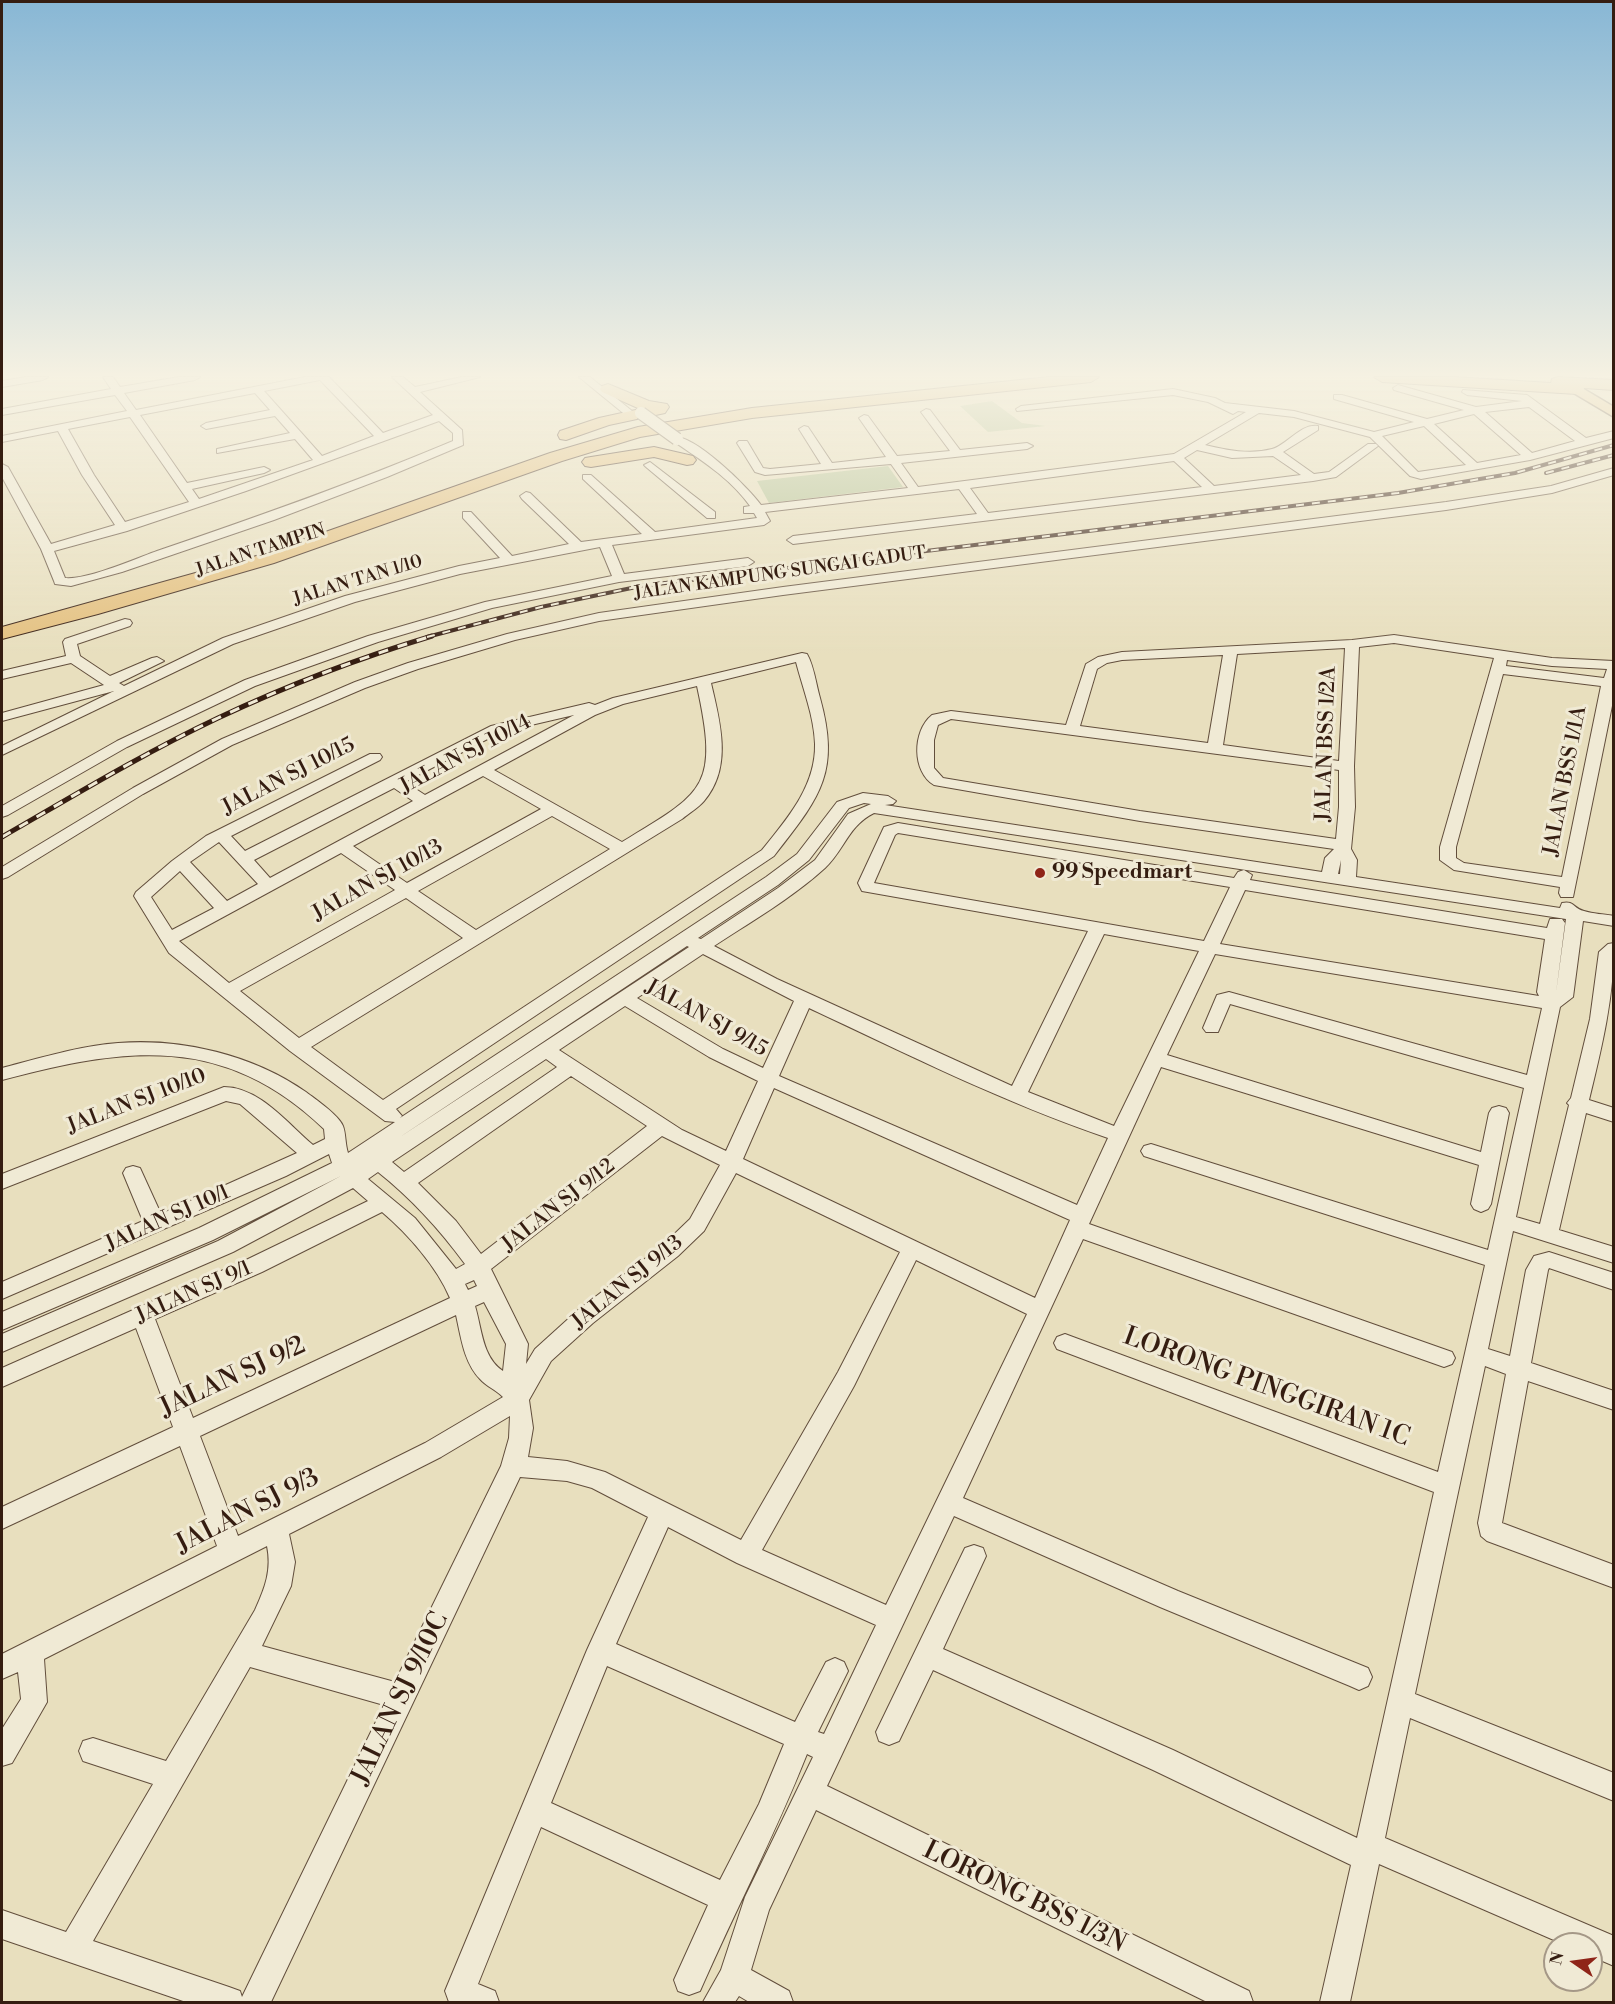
<!DOCTYPE html>
<html>
<head>
<meta charset="utf-8">
<style>
	body { margin:0 }
	#map { position:relative; width:1615px; height:2004px; overflow:hidden; background:#e8dfbe; font-family:"Libre Bodoni",serif }
	canvas { display:block }
	.frame { position:absolute; inset:0; border:3px solid #351d11; pointer-events:none }
	.north { position:absolute; left:1543px; top:1932px; width:60px; height:60px; box-sizing:border-box; background:#f0ead5; border:2px solid #a59887; border-radius:50%; rotate:283deg; font-size:16px; font-weight:700; line-height:24px; text-align:center; color:#351d11 }
	.north::after { content:''; display:block; margin:auto; width:21px; height:27px; background:#8f2418; clip-path:polygon(50% 0,100% 100%,50% 72%,0 100%) }
</style>
</head>
<body>
<div id="map">
<canvas width="1615" height="2004"></canvas>
<div class="frame"></div>
<div class="north">N</div>
</div>
<script>
const ctx = document.querySelector('canvas').getContext('2d');
ctx.lineJoin = 'round';
function paint(path, color) { ctx.fillStyle = color; ctx.fill(path, 'evenodd'); }
function strokePath(path, color, width, dash) { ctx.strokeStyle = color; ctx.lineWidth = width; ctx.lineCap = dash ? 'butt' : 'round'; ctx.setLineDash(dash || []); ctx.stroke(path); }
function label(font, color, halo, rows, align = 'center') {
  ctx.font = font + ' "Libre Bodoni",serif'; ctx.lineWidth = 6; ctx.setLineDash([]); ctx.textBaseline = 'middle'; ctx.strokeStyle = halo; ctx.fillStyle = color; for (const [text, x, y, turn = 0] of rows) {
    ctx.save(); ctx.translate(x, y); ctx.rotate((+turn || 0) * Math.PI / 180); ctx.textAlign = isNaN(turn) ? turn : align; if (halo) ctx.strokeText(text, 0, 0); ctx.fillText(text, 0, 0); ctx.restore();
  }
}
const green = new Path2D(`
	M992,401l30,22 24,3 -58,6 -28,-26z
	M888,466l15,21 -134,16 -12,-22z`);
const minor = new Path2D(`
	M26,377h22l-5,3 -41,7v-6z
	M103,377h10l7,10 59,-10h21l-5,3 -71,13 12,17 169,-33h24l54,56 50,-18 -41,-38h11l12,10 47,-10h18l-60,15 42,38 1,15 -76,32 -113,43 -152,52 -51,14 -16,-2 -1,-3 -13,-32 -39,-72v-13l6,3 43,77 64,-19 -33,-50 -24,-44 -56,11v-6l125,-25 -12,-16 -113,20v-6l109,-20zM320,380l54,56 -52,20 -58,-65zM255,393l15,17 -64,13 -5,3 5,3 69,-13 15,17 -73,16v4l78,-14 18,21 -114,39 -7,-10 72,-16 6,-3 -6,-3 -77,16 -47,-68zM130,417l59,85 -64,20 -31,-47 -26,-46zM439,421l14,12v8c-97,41 -196,76 -296,110 -22,8 -70,29 -92,27l-11,-27 73,-20 119,-40z
	M579,377h11l47,38 -1,2h-8z
	M1398,385l78,22 46,-6 -55,-6 -5,-3 1,-2 64,5 59,43 28,-7v7l-84,22 -109,19 -11,-3 -40,-39 -76,-20 -35,-4 -54,32c21,5 45,10 67,4 15,-4 29,-26 46,-23v4l-35,22 31,22 15,-2 39,-28h8l2,2 -42,31 -23,4 -520,63 -6,-4 6,-4 184,-22 -18,-25 -194,23 5,9 -6,4 -152,20 12,29 124,-16 6,4 -6,4 -129,16 -127,26 -114,34 -123,44 -128,61 -119,68 -6,2v-11l115,-65 128,-61 123,-44 117,-34 127,-26 -12,-29 -140,27 -105,28 -122,42 -231,111v-9l112,-55 -112,30v-8l102,-28 -33,-22 -69,16v-8l64,-15 -3,-14 2,-3 60,-20 5,1 2,3 -2,3 -53,18 3,12 30,20 42,-18 5,-1 7,4 -45,22 5,3 99,-48 122,-42 114,-30 41,-8 -37,-40v-6h8l41,44 57,-12 -47,-45 -2,-3 6,-4 4,1 51,49 61,-8 -59,-55v-4h8l64,57 102,-14 -3,-5h-10v-6l6,-1c-20,-28 -49,-46 -77,-65v-4c20,-4 76,51 88,68l147,-17 -17,-24 -126,11 -10,-3 -18,-29 2,-2h8l16,27 7,1 51,-5 -22,-35 5,-3 4,1 24,36 54,-6 -27,-39 5,-3 4,1 29,40 53,-5 -29,-39 5,-3 4,1 30,40 67,-7 6,3 -6,3 -126,14 17,24 256,-33 72,-42 -8,-1 -5,3 -25,-12 -35,-7 -156,16 -1,-2 5,-3 152,-17 42,9 10,5 69,8 80,21 40,-10 -80,-23v-4h8l85,24 37,-9 -70,-20 -1,-2zM1529,407l46,34 -43,12 -47,-41zM1474,414l47,41 -44,8 -43,-39zM1424,426l42,39 -48,7 -36,-36zM1197,450l35,8 41,-2 28,19 -87,11 -30,-28zM1174,461l28,26 -214,26 -18,-25z
	M650,462l65,50v6h-8l-61,-51 -2,-2z
	M1614,468v7l-62,18 -106,17 -663,85 -184,26 -84,19 -97,29 -53,19 -133,57 -89,49 -135,83 -6,2v-12l131,-79 89,-49 133,-57 53,-19 99,-29 92,-21 184,-26 663,-85 105,-16z
	M1394,635l158,23 62,3v35l-41,201h-12l-2,-4 1,-6 -106,-17 -14,-10v-13l54,-189 -100,-15 -35,4 -5,119 1,41 -4,42 6,11 -1,17 204,31 2,-5c12,-3 12,6 22,8 9,3 20,3 30,5v10l-31,-5 -10,76 -13,10 -44,210 24,7 29,-119 -2,-2 4,-5 19,-79 9,-67 9,-8 6,-1c0,54 -12,104 -25,157l25,8v14l-28,-9 -27,117 55,17v16l-101,-32 -25,118 22,7 16,-86 8,-14 15,-4 65,21v17l-65,-22 -1,2 -17,93 83,28v19l-86,-29 -26,142 112,42v23l-127,-47 -6,-5 -3,-13 28,-149 -21,-8 -70,328 199,79v28l-204,-83 -25,120 229,98v30l-23,-10v-12h-28l-184,-80 -29,138h-30l31,-137 -198,-95 -220,-100 -34,71 -10,4 -10,-4 -3,-9 89,-184 9,-3 9,3 3,8 -43,93 230,101 184,88 77,-346 -377,-143 -3,-6 3,-6 8,-3 8,3 365,135 47,-207 -341,-109 -3,-5 3,-5 7,-2 337,106 36,-162 -294,-84 -12,28h-12l-3,-4 14,-33 12,-3 298,83 15,-67 -327,-54 -48,101 314,97 8,-39 3,-5 7,-2 7,2 3,5 -18,91 -3,5 -7,3 -7,-3 -3,-5 8,-39 -318,-98 -72,157 363,128 3,6 -3,6 -8,3 -361,-128 -120,259 215,93 190,77 4,9 -4,9 -9,4 -9,-4 -190,-79 -206,-91 -127,270 422,205 4,11h-46l-391,-192 -47,100 -18,60 38,21 4,11h-44l-10,-6 -4,6h-32l18,-32 24,-73 68,-140 -6,-3c-32,81 -72,157 -107,237l-11,4 -11,-4 -4,-11 34,-75 -167,-78 -63,157 17,7 4,11h-50l-4,-11 142,-341 61,-133 -56,-29 -25,-7 -47,-4 -249,525h-85l-184,-63v-29l64,22 87,-148 -70,-23 -4,-10 4,-10 10,-3 73,23 89,-151c10,-22 17,-40 12,-64l-223,113 3,43 -35,61 -10,3v-37l19,-30 -3,-27 -16,7v-25l215,-108 -37,-100 -178,83v-22l171,-80 -37,-99 -134,59v-19l244,-108 122,-59 -15,-13 -120,64 -231,100v-18l216,-93 123,-65 -128,64 -211,90v-18l197,-84 133,-65 -3,-9 -43,22 -284,123v-17l141,-61 -20,-48 3,-5 7,-2 7,2 21,46 136,-61 -57,-49 -14,-3 -224,88v-15l222,-87c35,0 63,36 89,58l12,-6 -1,-10c-101,-96 -198,-82 -322,-49v-12c38,-10 77,-22 116,-25 65,-5 135,12 188,49 9,7 33,23 37,34 3,8 2,18 5,27l47,-31 -10,-1 -95,-70 -121,-98 -35,-57 2,-4 36,-31 34,-25 164,-82h10l2,3 -2,3 -149,76 14,15 246,-125 98,-23 6,2 18,-7 189,-45 5,1c7,12 9,30 13,44 21,76 -1,100 -46,158l-378,253 6,7 -2,2 366,-241 31,-23 40,-52 26,-9 25,3 8,5 -3,3 -8,1 437,67 3,-14 9,-9 -194,-28 -206,-36c-22,-13 -22,-54 -2,-70l19,-4 115,14 20,-61 12,-7 24,-5 230,-12zM1345,648l-6,113 -116,-16 14,-91zM1223,655l-15,88 -128,-17 17,-57 10,-6 15,-3zM1507,660l45,6 55,3 -3,9 -98,-12zM796,662c7,27 18,54 19,82 1,42 -28,75 -53,106l-379,250 -72,-53 371,-228c7,-6 16,-11 22,-18 29,-34 16,-79 7,-118zM1503,674l98,12 -39,191 -98,-14 -8,-5v-11zM697,686c22,101 8,106 -75,156l-128,-72 101,-55 28,-11zM574,715l-149,80 -20,-13 96,-50zM951,719l388,51v37l-3,32 -196,-28 -197,-33 -9,-10v-28l4,-15zM483,776l58,33 -134,74 -54,-37zM394,788l19,13 -143,77 -16,-18zM864,803l7,1 -23,10 -33,46 -37,28 -77,51 -3,-1 80,-53 31,-25 40,-52zM874,813l692,106 -10,74 9,-70 -3,-4h-12l-3,9 -297,-48 2,-5 -8,-5 -6,2 -4,6 -336,-55 -14,4 -26,56 4,8 226,40 -76,155 -235,-107 -63,-33c38,-25 78,-48 111,-78 20,-19 23,-42 49,-55zM552,816l58,33 -134,81 -58,-39zM898,833l332,54 -26,54 -330,-58 21,-48zM219,842l39,42 -31,17 -37,-39zM341,853l54,37 -166,93 -50,-42zM1341,860l-1,14h-2zM180,871l34,37 -42,22 -21,-33zM1245,890l300,49 -8,53 2,4 -319,-52zM406,898l57,40 -164,100 -59,-47zM1104,934l95,17 -85,175 -86,-34zM687,946l2,1 -292,192zM703,954l91,47 -31,67 -40,-19 -86,-51zM625,1006l84,51 49,24 -32,70 -44,-21 -123,-80zM809,1008c98,46 196,95 299,130l-31,67 -298,-129zM546,1059l11,8 -153,105 -12,-10zM571,1076l76,50 -166,128 -25,-33 -38,-38zM774,1088l296,132 -35,78 -292,-139zM662,1136l58,29 -30,54 -26,25 -87,67 -42,38 -9,15 2,-20 -37,-75zM378,1172c34,27 62,58 87,92l-9,5 -41,-51 -47,-39zM736,1173l164,79 -62,120 -97,168 -136,-68 -38,-11 -39,-4 5,-29 -4,-28 22,-39 42,-38 85,-67 26,-25zM382,1212c26,22 55,55 68,86l-257,120 -38,-99 107,-47zM916,1260l111,54 -141,291 -124,-55 92,-164zM474,1280l3,6 -9,4 -3,-6zM484,1302l22,42 -3,27c-21,-14 -21,-42 -28,-65zM456,1315c5,22 8,48 24,64 6,7 16,11 23,18l-78,46 -187,93 -38,-100zM510,1416l-1,22 -8,28 -106,216 -133,-36 29,-60 4,-24 -6,-28 152,-77zM668,1527l69,36 139,62 -52,109 -6,-2 30,-61 -4,-9 -9,-4 -9,4 -31,60 -179,-78zM607,1666l177,78 -25,60 -39,76 -169,-77zM250,1667l134,38 -142,292 -2,-6 -11,-4 -136,-46z`);
const major = new Path2D(`
	M1577,385l37,22v10l-42,-25 -2,-3 2,-3z`);
const highway = new Path2D(`
	M1049,377h50l-8,5 -339,36 -112,19 -78,24 -288,102 -176,51 -96,25v-12l258,-72 290,-102 88,-26 114,-19z
	M1374,377h80l97,6 1,-4 6,-2 56,3v10l-30,-2 -1,4 -6,2 -195,-12z
	M608,384l41,17 18,3 2,3 -4,6 -56,12 -43,15 -6,-1 -2,-4 2,-4 39,-13 41,-9 -38,-17 -2,-3 2,-3z
	M654,447l39,9 3,4 -3,4 -6,1 -33,-8 -63,10 -6,-1 -3,-4 3,-4 6,-1z`);
const railFar1 = new Path2D(`
	M1546,473l68,-18
	M427,637l114,-30 100,-21 757,-93 117,-20 99,-28`);
const rail = new Path2D(`
	M2,837c71,-41 142,-84 216,-119 70,-33 141,-60 214,-82`);
const minorBridge = new Path2D(`
	M641,413l36,26`);
const markers = [
	[1040,873,6,"#8f2418"]
];
const farStreetnames = [
	["JALAN TAMPIN",261,551,-18],
	["JALAN KAMPUNG SUNGAI GADUT",780,574,-8],
	["JALAN TAN 1/10",358,581,-17]
];
const streetNames = [
	["JALAN BSS 1/2A",1327,744,-88],
	["JALAN SJ 10/14",466,755,-28],
	["JALAN SJ 10/15",289,777,-27],
	["JALAN BSS 1/1A",1566,781,-79],
	["JALAN SJ 10/13",378,881,-29],
	["JALAN SJ 9/15",706,1019,29],
	["JALAN SJ 10/10",137,1102,-21],
	["JALAN SJ 9/12",559,1206,-38],
	["JALAN SJ 10/1",168,1219,-24],
	["JALAN SJ 9/13",628,1283,-39],
	["JALAN SJ 9/1",194,1293,-24]
];
const poiNames = [
	["99 Speedmart",1052,873]
];
const nearStreetnames = [
	["JALAN SJ 9/2",233,1378,-25],
	["LORONG PINGGIRAN 1C",1266,1388,20],
	["JALAN SJ 9/3",248,1512,-27],
	["JALAN SJ 9/10C",401,1699,-64],
	["LORONG BSS 1/3N",1024,1898,26]
];
paint(green, '#b3c294');
strokePath(minor, '#624e3c', 2);
strokePath(major, '#351d11', 3);
strokePath(highway, '#351d11', 2);
paint(minor, '#f0ead5');
paint(major, '#e4c07f');
paint(highway, '#e4c07f');
strokePath(railFar1, '#351d11', 4);
strokePath(rail, '#351d11', 5);
strokePath(railFar1, '#f0ead5', 2, [8]);
strokePath(rail, '#f0ead5', 3, [10]);
strokePath(minorBridge, '#624e3c', 14, []);
strokePath(minorBridge, '#f0ead5', 12);
const sky = ctx.createLinearGradient(0, 0, 0, 657);
sky.addColorStop(0, '#88b7d5');
sky.addColorStop(0.57, '#f5f1e2');
sky.addColorStop(1, '#f5f1e200');
ctx.fillStyle = sky;
ctx.fillRect(0, 0, 1615, 657);
for (const [x, y, r, color] of markers) { const dot = new Path2D(); dot.arc(x, y, r, 0, 2 * Math.PI); ctx.fillStyle = color; ctx.fill(dot); strokePath(dot, '#f0ead5', 2); }
label('18px', '#351d11', '#f0ead5', farStreetnames);
label('21px', '#351d11', '#f0ead5', streetNames);
label('bold 21px', '#351d11', '#f0ead5', poiNames, 'left');
label('26px', '#351d11', '#f0ead5', nearStreetnames);
</script>
</body>
</html>
